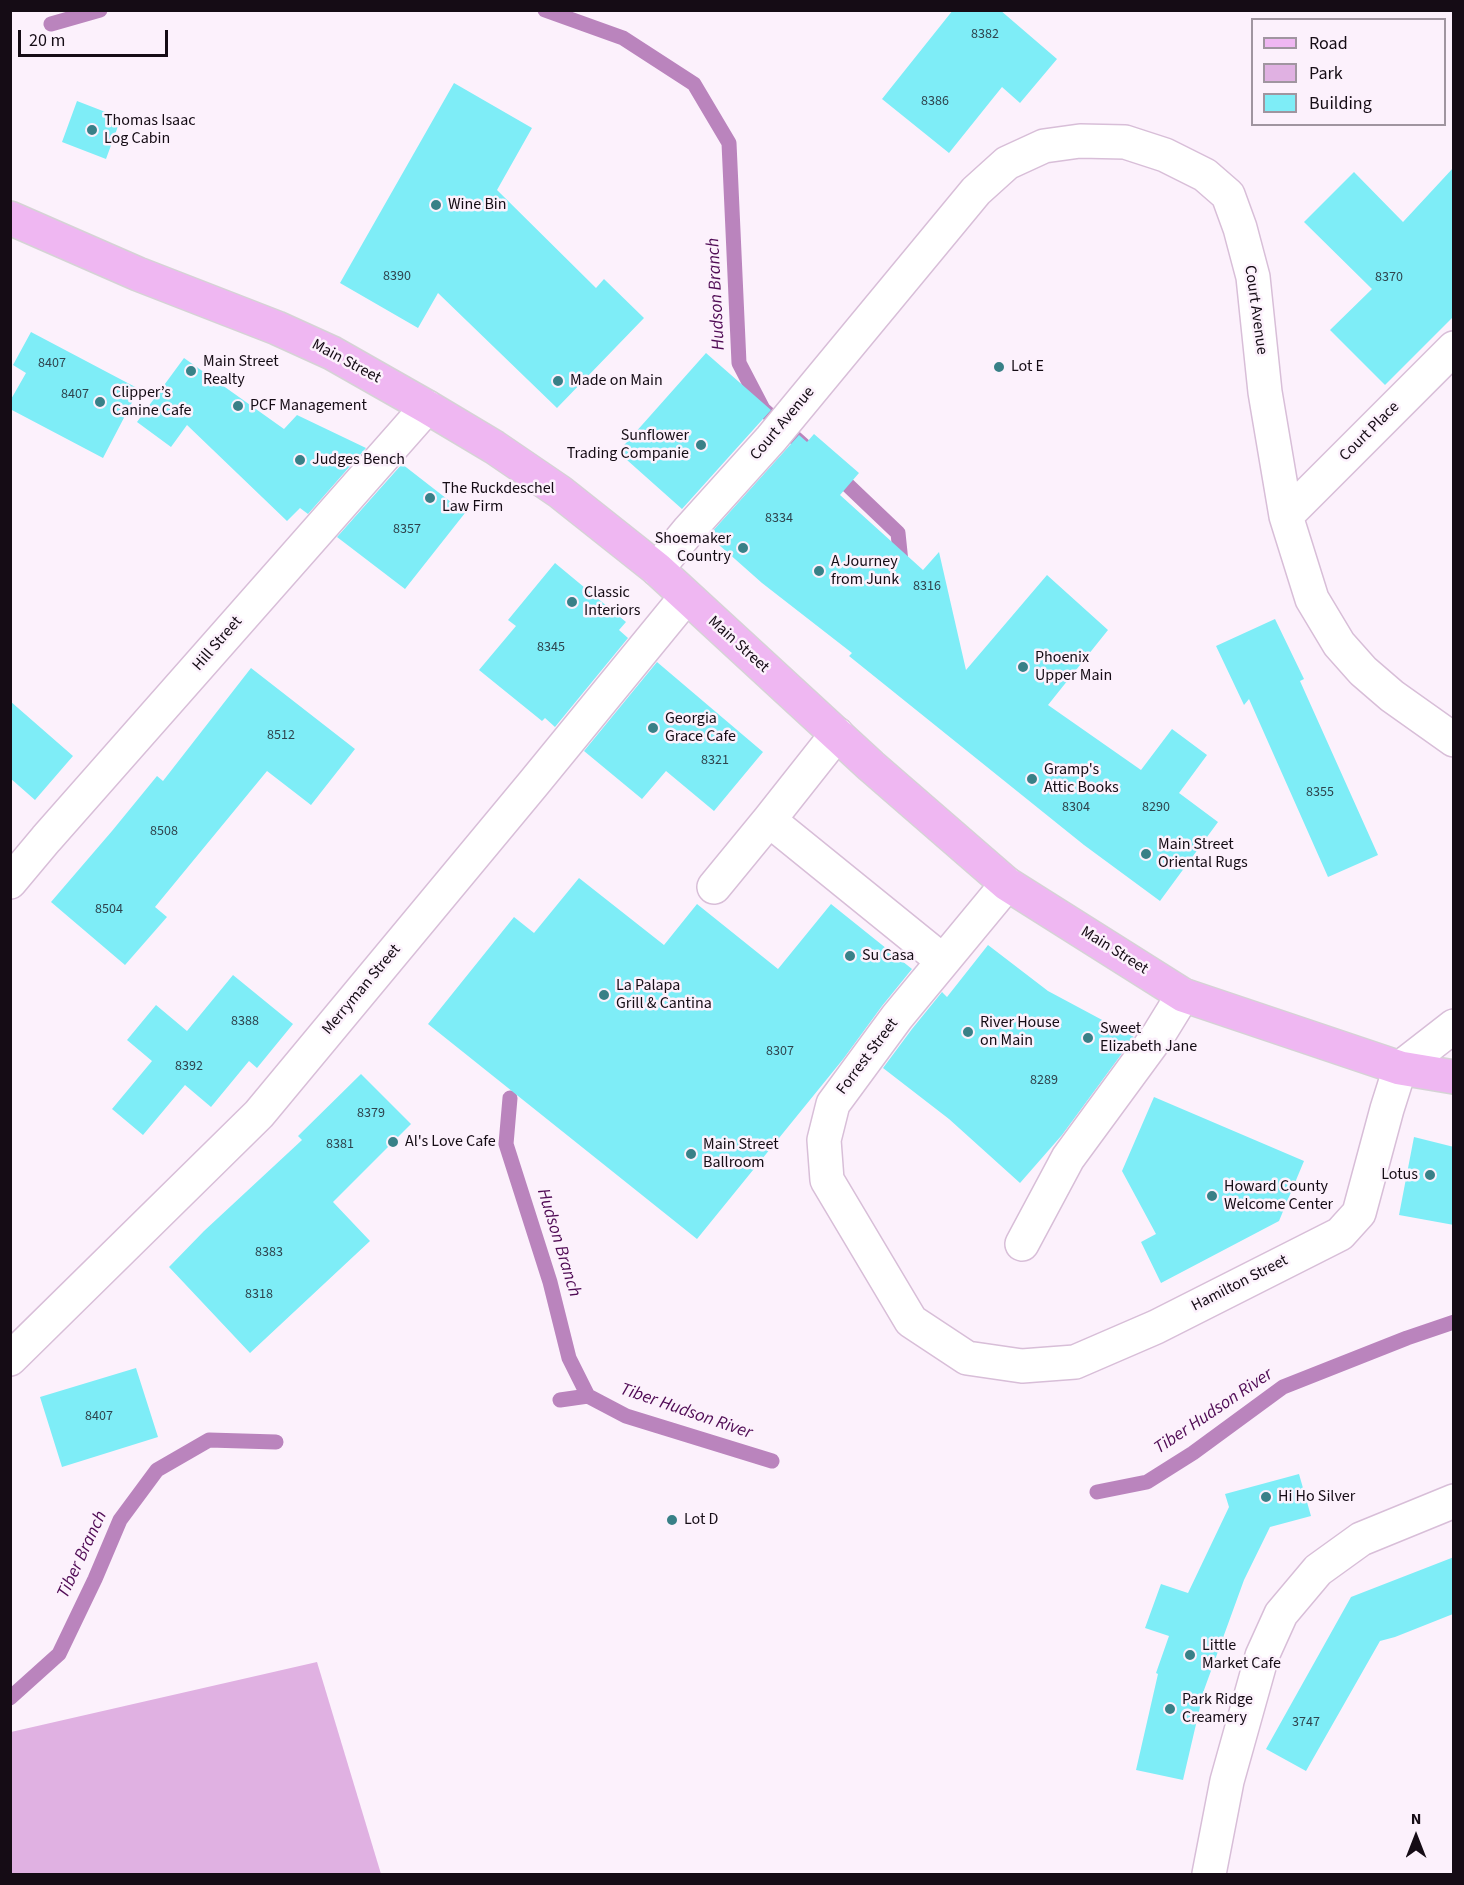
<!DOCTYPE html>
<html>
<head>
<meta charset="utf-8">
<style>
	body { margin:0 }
	#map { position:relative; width:1464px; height:1885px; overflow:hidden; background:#fcf1fc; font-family:"Source Sans 3",sans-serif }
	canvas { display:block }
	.frame { position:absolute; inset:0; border:12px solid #150c15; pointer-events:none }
	.legend { position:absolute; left:1251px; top:18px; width:195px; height:108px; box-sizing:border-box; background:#fcf1fc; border:2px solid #a095a0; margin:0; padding:8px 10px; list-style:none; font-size:18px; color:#150c15 }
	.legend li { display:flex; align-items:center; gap:12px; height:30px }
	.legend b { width:30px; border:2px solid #a095a0 }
	.north { position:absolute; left:1386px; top:1807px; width:60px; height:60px; -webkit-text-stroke:4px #fcf1fc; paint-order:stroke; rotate:0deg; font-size:16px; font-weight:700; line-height:24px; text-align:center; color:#150c15 }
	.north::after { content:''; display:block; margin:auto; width:21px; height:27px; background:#150c15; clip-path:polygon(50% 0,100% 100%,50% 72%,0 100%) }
	.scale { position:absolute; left:18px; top:30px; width:150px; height:27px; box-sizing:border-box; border:3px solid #150c15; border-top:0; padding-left:8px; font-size:18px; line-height:21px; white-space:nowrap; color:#150c15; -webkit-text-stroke:4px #fcf1fc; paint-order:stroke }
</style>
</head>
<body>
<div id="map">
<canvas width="1464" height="1885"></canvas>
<div class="frame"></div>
<ul class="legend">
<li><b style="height:8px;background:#efb7f2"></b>Road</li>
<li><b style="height:16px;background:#e0b1e2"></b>Park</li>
<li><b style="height:16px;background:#7eedf7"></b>Building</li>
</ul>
<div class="north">N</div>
<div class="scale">20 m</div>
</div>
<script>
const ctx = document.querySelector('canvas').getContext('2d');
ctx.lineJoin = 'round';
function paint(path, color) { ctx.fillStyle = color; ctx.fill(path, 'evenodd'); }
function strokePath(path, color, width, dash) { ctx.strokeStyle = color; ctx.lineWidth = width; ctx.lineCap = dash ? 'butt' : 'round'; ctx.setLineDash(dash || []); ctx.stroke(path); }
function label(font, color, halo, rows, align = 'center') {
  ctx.font = font + ' "Source Sans 3",sans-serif'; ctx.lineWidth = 5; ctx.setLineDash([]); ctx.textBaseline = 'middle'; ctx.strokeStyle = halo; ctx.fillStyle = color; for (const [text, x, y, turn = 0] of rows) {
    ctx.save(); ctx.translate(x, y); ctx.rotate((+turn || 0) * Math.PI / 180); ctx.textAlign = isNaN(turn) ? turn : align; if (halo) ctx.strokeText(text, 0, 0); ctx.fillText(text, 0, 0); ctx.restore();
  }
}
const green = new Path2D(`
	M317,1662l64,212h-370v-142z`);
const stream = new Path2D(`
	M545,10l78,28 71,46 35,59 10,220 24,46 48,43
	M51,24l49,-14
	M834,472l64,61 3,29 -4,4
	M510,1098l-4,46 44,138 19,76 19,38
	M588,1396l38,20 146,45
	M560,1400l28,-4
	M1097,1492l50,-10 46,-29 90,-66 124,-49 47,-16
	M10,1698l49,-44 36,-75 25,-59 37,-50 52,-30 67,2`);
const building = new Path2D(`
	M953,10h47l57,49 -37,44 -18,-16 -53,66 -67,-54z
	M454,83l78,45 -35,62 99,98 8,-9 40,39 -87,90 -119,-115 -20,35 -78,-45z
	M77,101l44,17 -15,41 -44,-17z
	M1454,167v149l-69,69 -55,-55 42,-41 -68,-67 50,-50 49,50z
	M31,332l108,57 -36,69 -93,-49v-8l16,-28 -13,-8z
	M706,353l65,57 -89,99 -64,-57z
	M184,358l100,71 13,-14 69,33 -58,66 -8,-6 -13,13 -100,-96 -16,22 -34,-25z
	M814,434l45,39 -19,22 83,75 16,-18 27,118 81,-95 61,55 -60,75 93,65 31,-41 35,26 -28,38 39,29 -58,79 -76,-56 -235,-189 3,-3 -90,-70 -44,-39 2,-2 -10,-8 89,-99 8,7z
	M402,464l63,49 -60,76 -68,-52z
	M555,563l71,59 -7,8 9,8 -73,89 -10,-9 -3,3 -63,-51 37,-44 -8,-6z
	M1275,619l29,60 -4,2 78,174 -50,22 -79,-178 -5,6 -28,-59z
	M657,662l106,90 -49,59 -48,-40 -24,28 -58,-48z
	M251,668l104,81 -44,56 -44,-34 -112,136 12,10 -42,48 -74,-63 61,-71 45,-55 6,5z
	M10,701l63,55 -38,44 -25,-22z
	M579,878l85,67 33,-41 81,65 53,-65 81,65 -30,37 -38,52 -147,181 -269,-215 86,-107 20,16z
	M988,945l60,46 86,46 -72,98 -42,48 -71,-64 -66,-51 29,-39 30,-37 5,5z
	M233,975l60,49 -36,44 -8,-7 -38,46 -26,-22 -42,50 -31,-26 40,-48 -25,-21 29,-35 31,26z
	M361,1074l50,50 -78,78 37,39 -120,112 -81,-86 35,-36 98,-91 -4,-4z
	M1154,1097l150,64 -25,60 -118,62 -20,-41 15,-8 -34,-63z
	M1414,1137l40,10v78l-55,-10z
	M136,1368l22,69 -96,30 -22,-70z
	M1299,1474l12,42 -41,11 -26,53 -40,110 -21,90 -47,-10 22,-96 -2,-1 13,-37 -24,-8 16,-44 27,9 41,-86 -4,-13z
	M1454,1557l-1,57 -58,23 -15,4 -74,130 -40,-22 85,-152z`);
const minor = new Path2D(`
	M1286,516l168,-168
	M657,569l32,-39 82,-91 205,-248 31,-28 37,-17 36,-5 45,1 40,13 40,20 23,20 12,33 13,49 12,115 21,124 26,83 27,45 24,27 29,25 62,44
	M837,734l-68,86 174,141
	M10,882l36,-43 381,-432
	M1007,884l-110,133 -64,87 -9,36 3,40 84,141 56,37 55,8 53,-4 81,-35 184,-93 19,-21 28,-104 13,-41 54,-42
	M714,887l55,-67
	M1022,1244l46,-86 91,-124 24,-39
	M10,1359l249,-245 274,-330 153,-187
	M1209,1874l18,-93 35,-125 19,-42 37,-44 43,-31 93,-38`);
const major = new Path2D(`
	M10,218l128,56 139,54 55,25 95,54 67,40 66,45 97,77 214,197 136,118 176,111 217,73 54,9`);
const markers = [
	[92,130,6,"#388087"],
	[436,205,6,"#388087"],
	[999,367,6,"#388087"],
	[191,371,6,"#388087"],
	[558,381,6,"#388087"],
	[100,402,6,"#388087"],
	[238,406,6,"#388087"],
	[701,445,6,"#388087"],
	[300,460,6,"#388087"],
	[430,498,6,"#388087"],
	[743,548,6,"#388087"],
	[819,571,6,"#388087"],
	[572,602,6,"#388087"],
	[1023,667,6,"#388087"],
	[653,728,6,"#388087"],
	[1032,779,6,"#388087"],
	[1146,854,6,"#388087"],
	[850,956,6,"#388087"],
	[604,995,6,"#388087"],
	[968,1032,6,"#388087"],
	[1088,1038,6,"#388087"],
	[393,1142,6,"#388087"],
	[691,1154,6,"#388087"],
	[1430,1175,6,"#388087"],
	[1212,1196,6,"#388087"],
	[1266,1497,6,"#388087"],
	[672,1520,6,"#388087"],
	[1190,1655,6,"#388087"],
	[1170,1709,6,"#388087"]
];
const numberNames = [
	["8382",985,35],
	["8386",935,102],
	["8390",397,277],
	["8370",1389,278],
	["8407",52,364],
	["8407",75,395],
	["8334",779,519],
	["8357",407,530],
	["8316",927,587],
	["8345",551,648],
	["8512",281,736],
	["8321",715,761],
	["8355",1320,793],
	["8304",1076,808],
	["8290",1156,808],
	["8508",164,832],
	["8504",109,910],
	["8388",245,1022],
	["8307",780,1052],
	["8392",189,1067],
	["8289",1044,1081],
	["8379",371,1114],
	["8381",340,1145],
	["8383",269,1253],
	["8318",259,1295],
	["8407",99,1417],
	["3747",1306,1723]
];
const poiNames = [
	["Thomas Isaac",104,121],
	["Log Cabin",104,139],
	["Wine Bin",448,205],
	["Main Street",203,362],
	["Realty",203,380],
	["Lot E",1011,367],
	["Made on Main",570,381],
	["Clipper’s",112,393],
	["Canine Cafe",112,411],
	["PCF Management",250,406],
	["Sunflower",689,436,"right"],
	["Trading Companie",689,454,"right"],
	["Judges Bench",312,460],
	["The Ruckdeschel",442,489],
	["Law Firm",442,507],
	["Shoemaker",731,539,"right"],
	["Country",731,557,"right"],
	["A Journey",831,562],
	["from Junk",831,580],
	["Classic",584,593],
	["Interiors",584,611],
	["Phoenix",1035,658],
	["Upper Main",1035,676],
	["Georgia",665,719],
	["Grace Cafe",665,737],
	["Gramp's",1044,770],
	["Attic Books",1044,788],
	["Main Street",1158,845],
	["Oriental Rugs",1158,863],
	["Su Casa",862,956],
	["La Palapa",616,986],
	["Grill & Cantina",616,1004],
	["River House",980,1023],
	["on Main",980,1041],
	["Sweet",1100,1029],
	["Elizabeth Jane",1100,1047],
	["Al's Love Cafe",405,1142],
	["Main Street",703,1145],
	["Ballroom",703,1163],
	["Lotus",1418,1175,"right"],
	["Howard County",1224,1187],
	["Welcome Center",1224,1205],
	["Hi Ho Silver",1278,1497],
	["Lot D",684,1520],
	["Little",1202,1646],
	["Market Cafe",1202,1664],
	["Park Ridge",1182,1700],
	["Creamery",1182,1718]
];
const streetNames = [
	["Court Avenue",1255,310,82],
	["Main Street",346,362,28],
	["Court Avenue",783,424,-50],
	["Court Place",1370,432,-45],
	["Hill Street",218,644,-49],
	["Main Street",738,645,42],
	["Main Street",1114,951,32],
	["Merryman Street",362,990,-50],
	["Forrest Street",868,1057,-53],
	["Hamilton Street",1240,1284,-27]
];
const waterNames = [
	["Hudson Branch",717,294,-93],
	["Hudson Branch",558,1243,73],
	["Tiber Hudson River",686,1412,19],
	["Tiber Hudson River",1214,1412,-34],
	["Tiber Branch",83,1555,-65]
];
paint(green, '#e0b1e2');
strokePath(stream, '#ba84bd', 15);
paint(building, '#7eedf7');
strokePath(minor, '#d8bed8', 36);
strokePath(major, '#d5d3d5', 36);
strokePath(minor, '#fff', 33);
strokePath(major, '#efb7f2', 33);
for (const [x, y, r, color] of markers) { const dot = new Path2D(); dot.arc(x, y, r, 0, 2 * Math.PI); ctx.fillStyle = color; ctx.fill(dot); strokePath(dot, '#fcf1fc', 2); }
label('14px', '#2f444e', null, numberNames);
label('16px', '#150c15', '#fcf1fc', poiNames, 'left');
label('16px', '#150c15', '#fcf1fc', streetNames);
label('italic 18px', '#500b55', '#fcf1fc', waterNames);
</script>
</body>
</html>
